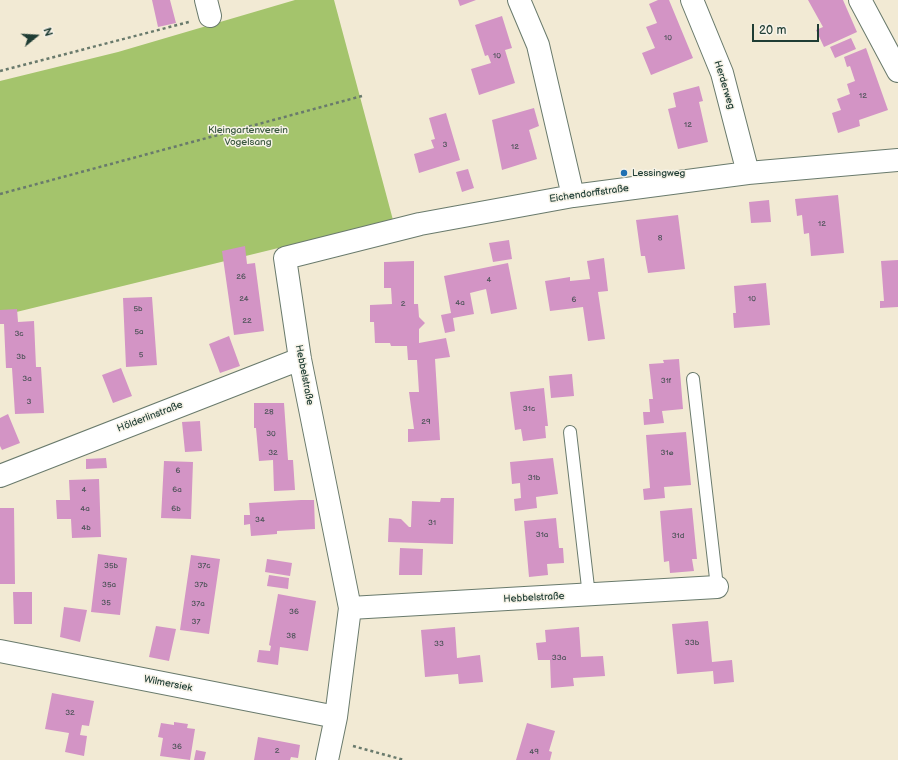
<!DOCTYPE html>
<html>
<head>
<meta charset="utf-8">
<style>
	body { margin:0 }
	#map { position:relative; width:898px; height:760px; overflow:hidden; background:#f2ead4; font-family:"Balsamiq Sans",sans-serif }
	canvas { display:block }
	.north { position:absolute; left:16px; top:16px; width:40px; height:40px; -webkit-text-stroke:3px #f7f3e8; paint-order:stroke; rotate:72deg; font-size:11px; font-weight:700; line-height:16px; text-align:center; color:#1f3d34 }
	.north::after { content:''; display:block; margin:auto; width:14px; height:18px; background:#1f3d34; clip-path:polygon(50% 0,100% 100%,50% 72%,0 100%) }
	.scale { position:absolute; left:752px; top:24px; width:67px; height:18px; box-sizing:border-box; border:2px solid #1f3d34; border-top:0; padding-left:5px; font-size:12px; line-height:14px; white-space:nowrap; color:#1f3d34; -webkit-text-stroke:3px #f7f3e8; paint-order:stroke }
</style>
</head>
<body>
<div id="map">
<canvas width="898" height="760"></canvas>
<div class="north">N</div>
<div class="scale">20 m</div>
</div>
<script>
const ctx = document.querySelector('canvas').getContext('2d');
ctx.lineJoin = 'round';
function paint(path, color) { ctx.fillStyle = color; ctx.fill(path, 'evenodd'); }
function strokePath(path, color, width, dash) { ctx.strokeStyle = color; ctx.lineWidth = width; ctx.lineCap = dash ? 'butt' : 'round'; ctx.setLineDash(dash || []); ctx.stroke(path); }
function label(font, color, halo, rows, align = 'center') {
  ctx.font = font + ' "Balsamiq Sans",sans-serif'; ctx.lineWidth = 3; ctx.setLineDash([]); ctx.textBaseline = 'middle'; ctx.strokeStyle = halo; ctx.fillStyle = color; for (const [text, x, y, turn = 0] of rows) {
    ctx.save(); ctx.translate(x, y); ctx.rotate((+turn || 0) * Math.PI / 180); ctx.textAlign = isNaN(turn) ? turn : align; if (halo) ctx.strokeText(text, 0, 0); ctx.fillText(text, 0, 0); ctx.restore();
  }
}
const green = new Path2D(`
	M295,0h39l59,220 -393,96v-235l118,-29z`);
const building = new Path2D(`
	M152,0h18l6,23 -18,4z
	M458,0h18l-16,6z
	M658,0h11l24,58 -42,17 -9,-22 13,-5 -9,-21 11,-4 -8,-19z
	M808,0h35l14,32 -33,15 -8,-17 7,-3z
	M502,16l10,32 -7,2 10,33 -36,12 -8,-26 20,-6 -3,-8 -3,1 -10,-31z
	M851,38l5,11 -21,9 -5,-11z
	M866,48l22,62 -29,10 1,6 -22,7 -6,-20 9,-3 -4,-11 13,-5 -3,-10 8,-3 -5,-15 -3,1 -3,-10z
	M699,86l4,15 -4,1 9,40 -30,7 -10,-40 8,-2 -3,-14z
	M534,108l5,18 -10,4 8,29 -35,11 -10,-50z
	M446,113l14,47 -41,13 -5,-19 20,-6 -3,-8 4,-1 -6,-21z
	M468,169l6,19 -12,4 -6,-20z
	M838,195l6,58 -33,3 -2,-23 -5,1 -2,-19 -5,1 -2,-17z
	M769,200l2,22 -20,1 -2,-21z
	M678,215l7,54 -37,4 -3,-17h-4l-5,-36z
	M509,240l3,19 -19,3 -4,-19z
	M245,246l2,18 8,-1 9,68 -30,4 -12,-84z
	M604,258l4,33 -10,1 7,47 -17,2 -5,-34 -33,4 -5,-30 25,-4v4l20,-2 -3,-18z
	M898,260v47l-18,1v-7h4l-3,-40z
	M414,261v43h4l1,13 6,6 -6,6v14l27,-5 4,19 -15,2 5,81 -32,2v-13h6l-5,-37h10l-2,-32h-9l-1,-14h-16l-1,-3h-15l-1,-21h-4v-17l22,-1 -1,-16h-7v-26z
	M508,263l9,46 -26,5 -5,-25 -16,4 4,21 -21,4 2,13 -10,2 -4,-18 10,-2 -7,-37z
	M766,283l4,42 -36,3 -1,-15h3l-2,-27z
	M152,297l5,68 -31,2 -3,-69z
	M17,309l1,13 16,-1 2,46h5l3,46 -29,1 -3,-46h-6l-2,-44h-4v-14z
	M229,336l11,30 -20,7 -11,-29z
	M679,359l4,50 -21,2 2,12 -20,2 -1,-13h7l-1,-13h4l-4,-35 15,-1 -1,-3z
	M121,368l11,28 -19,7 -11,-28z
	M572,374l2,22 -23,2 -2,-22z
	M544,388l4,38h-3l1,12 -23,3 -2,-12 -6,1 -5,-38z
	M254,403h30l4,57h5l2,30 -21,1 -1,-31 -14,1 -3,-33h-2z
	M8,414l12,29 -18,7 -2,-4v-28z
	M200,421l2,30 -17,1 -3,-30z
	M686,432l5,53 -27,2 1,11 -21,2 -1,-11 7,-1 -4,-53z
	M106,458l1,10 -21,1v-10z
	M553,458l5,36 -22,3 1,11 -22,3 -1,-12 7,-1 -1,-15 -8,1 -2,-22z
	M164,461l29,1 -2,57 -30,-1z
	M99,479l2,58 -29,1 -1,-19h-14l-1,-19h14l-1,-20z
	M441,498h13l-1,46 -65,-2 1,-24 12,1 8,8h2l1,-26 28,1z
	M301,500h13l1,29 -38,2v3l-26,2 -1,-12 -6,1v-10h6l-1,-12z
	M0,508h14l1,76h-15z
	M692,508l5,51h-5l2,12 -24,2 -1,-12 -5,1 -4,-51z
	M556,518l3,30h4l1,15 -17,1 1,11 -19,2 -5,-56z
	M400,548l23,1 -1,26h-23z
	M98,554l29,4 -7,57 -29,-3z
	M191,555l29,4 -11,75 -29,-4z
	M267,559l25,4 -2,13 -25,-4z
	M269,575l20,3 -1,11 -21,-3z
	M13,592h19v32h-18z
	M278,594l38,7 -8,50 -28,-4 -2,18 -21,-3 2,-12 11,1 1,-5 -2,-1z
	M64,607l23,3 -7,32 -20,-5z
	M708,621l4,41 20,-2 2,22 -20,2 -1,-13 -36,3 -5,-50z
	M156,626l20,3 -7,32 -20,-4z
	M455,627l2,31 23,-3 3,27 -24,2 -1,-10 -33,3 -4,-47z
	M579,627l2,30 22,-1 2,20 -32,2 1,8 -23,2 -1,-28h-12l-2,-17 10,-1 -1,-12z
	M52,693l42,8 -5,25 -7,-1 -2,10 7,1 -3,20 -19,-4 4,-19 -24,-4z
	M174,722l14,2 -1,4 8,1 -5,31 -30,-4 3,-18 -5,-1 3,-14 13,2z
	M527,723l28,8 -6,20 3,1 -2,8h-34z
	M258,737l42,8 -2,13 -7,-1 -1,3h-36z
	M196,750l10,2 -2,8h-10z`);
const path = new Path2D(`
	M0,71l189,-49
	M0,194l362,-98
	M353,746l51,14`);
const service = new Path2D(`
	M693,379l24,208
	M570,432l19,164`);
const minor = new Path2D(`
	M206,0l4,16
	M519,0l19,45 35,151
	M692,0l30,73 26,100
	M860,0l38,71
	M0,476l300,-117
	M350,608l367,-21
	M0,651l336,66
	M327,760l9,-43 14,-109 -50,-249 -15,-101 135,-34 153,-28 175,-23 150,-13`);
const markers = [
	[624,173,4,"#1f6fb2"]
];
const numberNames = [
	["10",668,38],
	["10",497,56],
	["12",863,96],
	["12",688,125],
	["3",445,145],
	["12",515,147],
	["12",822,224],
	["8",660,238],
	["26",241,277],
	["4",489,280],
	["24",244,299],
	["10",752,299],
	["6",574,300],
	["4a",460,303],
	["2",403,304],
	["5b",138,309],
	["22",247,321],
	["5a",139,332],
	["3c",19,334],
	["5",141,355],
	["3b",21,357],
	["3a",27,379],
	["31f",666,381],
	["3",29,402],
	["31c",529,409],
	["28",269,412],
	["29",426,422],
	["30",271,434],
	["32",273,453],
	["31e",667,453],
	["6",178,471],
	["31b",534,478],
	["4",84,490],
	["6a",177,490],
	["4a",85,509],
	["6b",176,509],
	["34",260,520],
	["31",432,523],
	["4b",86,528],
	["31a",542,535],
	["31d",678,536],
	["35b",111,566],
	["37c",204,566],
	["35a",109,585],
	["37b",201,585],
	["35",106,603],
	["37a",198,604],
	["36",294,612],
	["37",196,622],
	["38",291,636],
	["33b",692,643],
	["33",439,644],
	["33a",559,658],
	["32",70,713],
	["36",177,747],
	["2",277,751],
	["49",534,752]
];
const streetNames = [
	["Herderweg",724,85,73],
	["Eichendorffstraße",589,194,-8],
	["Hebbelstraße",304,375,79],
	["Hölderlinstraße",150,417,-21],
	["Hebbelstraße",534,598,-3],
	["Wilmersiek",168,684,11]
];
const parkNames = [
	["Kleingartenverein",248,130],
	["Vogelsang",248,142]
];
const poiNames = [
	["Lessingweg",632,173]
];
paint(green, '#a4c46c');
paint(building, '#d394c5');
strokePath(service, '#697a6c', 14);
strokePath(minor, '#697a6c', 24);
strokePath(path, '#697a6c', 2.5, [3, 3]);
strokePath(service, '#fff', 12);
strokePath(minor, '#fff', 22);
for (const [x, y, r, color] of markers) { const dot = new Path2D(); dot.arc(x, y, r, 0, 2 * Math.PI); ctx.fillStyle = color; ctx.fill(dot); strokePath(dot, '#f7f3e8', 1.5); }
label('8px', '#4c5358', null, numberNames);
label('10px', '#1f3d34', '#f7f3e8', streetNames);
label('10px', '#3a583f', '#f7f3e8', parkNames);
label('10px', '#1f3d34', '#f7f3e8', poiNames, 'left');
</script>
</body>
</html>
